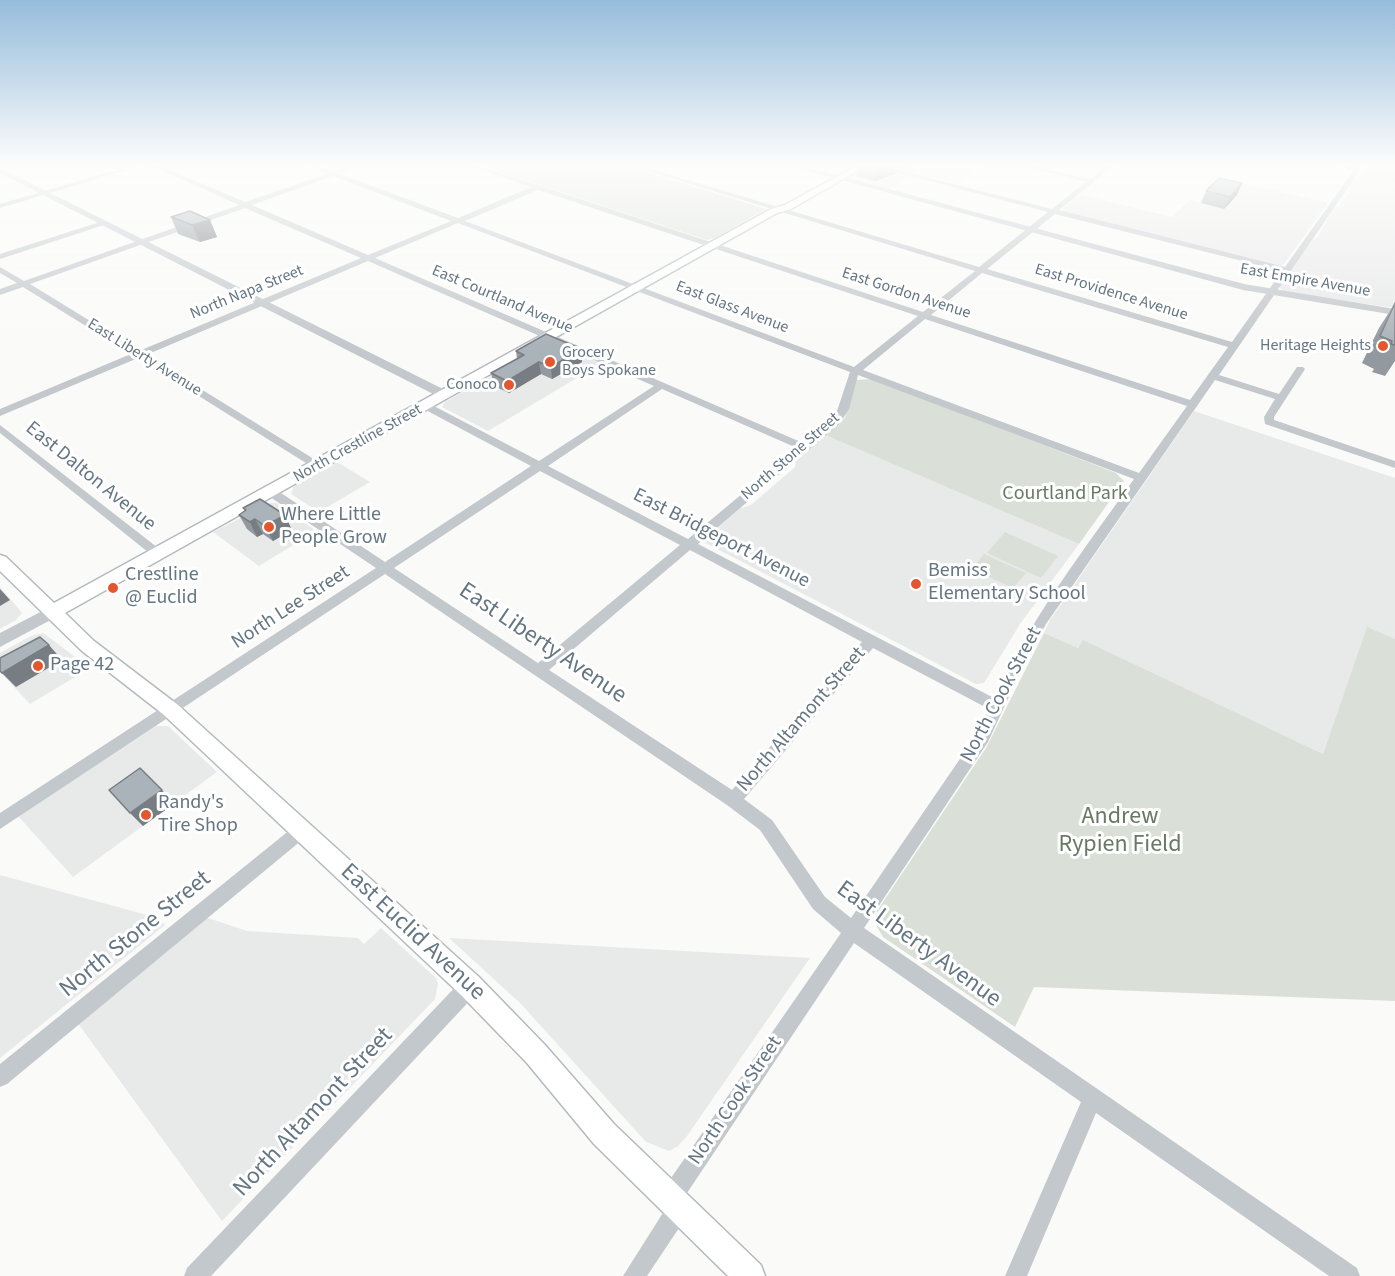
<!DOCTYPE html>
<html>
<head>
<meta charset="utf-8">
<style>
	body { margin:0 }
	canvas { display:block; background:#fafaf8 }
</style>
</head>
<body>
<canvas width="1395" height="1276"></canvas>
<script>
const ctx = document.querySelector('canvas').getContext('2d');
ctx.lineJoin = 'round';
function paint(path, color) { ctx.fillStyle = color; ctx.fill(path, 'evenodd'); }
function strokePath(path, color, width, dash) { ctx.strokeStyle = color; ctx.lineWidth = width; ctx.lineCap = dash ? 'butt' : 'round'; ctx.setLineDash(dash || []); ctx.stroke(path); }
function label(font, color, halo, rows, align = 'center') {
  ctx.font = font + ' "Source Sans 3",sans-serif'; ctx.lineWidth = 6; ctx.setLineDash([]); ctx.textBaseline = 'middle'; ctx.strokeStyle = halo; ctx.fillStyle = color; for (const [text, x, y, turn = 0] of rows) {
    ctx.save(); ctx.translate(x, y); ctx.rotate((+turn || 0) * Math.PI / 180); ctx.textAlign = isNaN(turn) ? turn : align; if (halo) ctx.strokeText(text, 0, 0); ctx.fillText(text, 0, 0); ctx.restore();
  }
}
const built = new Path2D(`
	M884,166h99l-27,18z
	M1367,166h28v142l-112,-16 -4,-6 33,-46 5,-2 17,-30 5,-2 10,-14 -1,-3 6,-9 4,-1z
	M865,167h8l35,9 -19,13 -39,-12z
	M1223,179l105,24 -44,61 -6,3 -218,-56 21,-16 91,22 18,-17 9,2z
	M549,344h9l44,19 -114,68 -46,-24 3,-5z
	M1194,411l201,67v161l-28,-11 -44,126 -240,-113 -5,7 -34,-15 6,-13z
	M825,435l254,109 -59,80 -36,59 -8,1 -274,-143 37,-32 12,-4 44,-38 1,-7z
	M337,462l33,20 -51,30 -28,-18 3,-8z
	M270,503h6l40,28 -57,35 -46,-34z
	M0,587l22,26 -6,7 -16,9z
	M43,633l47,35 -60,36 -30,-32v-19l31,-17z
	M156,726h12l49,46 -144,105 -55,-61z
	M0,875l158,43 7,7 -165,133z
	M205,917l42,14 111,7 6,6 17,-16 55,50 2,6 -3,15 -213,222 -145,-199z
	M449,938l361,20 -123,178 -9,10 -9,5 -23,-9 -125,-138z`);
const green = new Path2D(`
	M482,166h145l139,43 -51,29 -8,2z
	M1372,166h23v16l-29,-7z
	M872,379l244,94 8,8 -45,63 -254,-109 20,-17 11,-38z
	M1005,532l53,24 -17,22 -54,-25z
	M984,554l42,19 -13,15 -41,-19z
	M1367,627l28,12v362l-361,-14 -19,40 -132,-90 -7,-12 1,-14 109,-163 58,-115 34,15 5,-8 240,114z`);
const minor = new Path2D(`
	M130,166h10l-140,42v-4z
	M152,166h8l85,36 82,-28 -17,-8h9l14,5 16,-5h9l-18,8 118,44 73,-31 -60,-21h9l443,146 52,-41 -344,-105h10l338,101 69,-55 -176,-46h10l170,43 34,-27 -63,-16h11l56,13 16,-13h7l-54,44 226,57 68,-96 -17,-5 19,2 8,-2 -144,209 60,19 18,-27h6l2,2 -31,48v3l121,41v7l-130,-44 -1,-7 11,-18 -60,-19 -169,244 -22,40 -36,78 -124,186 493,340 3,8h-31l-233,-163 -69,163h-22l76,-174 -227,-159 -171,256 4,1 3,8 -3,8 -40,60h-24l43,-68 -4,-1 -3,-8 3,-8 179,-258 -28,-24 -53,-79 -33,-25 -342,-231 -385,255v-16l376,-245 -109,-73v-6h8l110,73 146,-96 -109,-58v-4h8l109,57 115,-75 -286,-125 -222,94 176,109v4h-8l-176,-110 -138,58v-7l131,-55 -108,-67 -23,8v-6l17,-6 -17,-10v-6l24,14 215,-76zM333,176l118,45 -83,34 -116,-50zM538,190l380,126 -64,51 -389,-146zM245,208l116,50 -222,93 -109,-67zM1055,214l227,57 -50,71 -245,-73zM458,223l392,149 -14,42 -33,29 -428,-185zM982,273l246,74 -38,53 -259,-85zM925,319l262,87 -48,67 -276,-103zM858,375l276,104c-50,71 -104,140 -140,219l-296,-154 143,-122 8,-13zM662,389l135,59 -109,91 -140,-73zM540,471l140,74 -142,118 -144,-95zM690,550l172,92 -130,148 -183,-120zM873,648l116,61 -12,25 -126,184 -26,-21 -53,-77 -28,-21z
	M103,221l7,2 -110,36v-5z
	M0,425l162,126 2,3 -2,3h-8l-154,-124z
	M302,823l6,2 2,5 -2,5 -301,249 -7,3v-23l296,-239z
	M470,977l7,2 2,7 -2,7 -266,283h-27l3,-8 276,-289z`);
const tertiary = new Path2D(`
	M790,166h13l441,118 151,25v6l-152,-25z
	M0,168l449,224 2,3 -2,3h-8l-441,-225z
	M52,606l6,2 2,4 -2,4 -58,31v-14z`);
const secondary = new Path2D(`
	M856,166h10l-75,43 -14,4 -712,400 29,28 84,64 301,272 66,68 69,79 147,141 4,11h-37l-134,-132 -67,-81 -66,-68 -297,-280 -82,-64 -82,-80v-16l6,2 48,46 717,-394 14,-4z`);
const wall = new Path2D(`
	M858,166h51l-6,3 -7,-2 -1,7 -20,7 -19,-5z
	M1206,191l31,4 -13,14 -23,-6z
	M171,217l39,3 7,17 -17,5 -22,-8z
	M1395,303v58l-10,15 -13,-4 2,-3 -12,-6 17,-35z
	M516,351l66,11 -30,17 -11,-5 -32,19 -15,-7 -3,-13 26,-14z
	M243,508l49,22 -19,11 -10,-7 -6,3 -10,-8 -8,-14 6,-4z`);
const shadedWall = new Path2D(`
	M887,166h9l-1,8 -20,7 2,-12z
	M1242,183l-5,12 -13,14 6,-12z
	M210,220l7,17 -17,5 -8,-17z
	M581,349l1,13 -30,17 -1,-12z
	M539,362l2,12 -32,19 -2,-12z
	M285,515l7,15 -19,11 -8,-15z
	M255,519l8,15 -6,3 -7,-15z
	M0,589l10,11 -10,6z
	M49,645l13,15 -46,27 -14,-14z
	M162,790l12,14 -31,22 -13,-13z`);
const building = new Path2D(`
	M864,166h23l-10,3z
	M1219,178l23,5 -12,14 -24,-6z
	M190,211l20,9 -18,5 -21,-8z
	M1395,303v42l-4,-1 1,-3 -12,-5z
	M546,334l35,15 -30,18 -12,-5 -32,19 -16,-8 33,-18 -8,-4z
	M260,499l25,16 -20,11 -10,-7 -5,3 -11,-7 7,-5 -3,-2z
	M40,637l9,8 -47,28 -2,-2v-13z
	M140,768l22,22 -32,23 -21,-23z`);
const markers = [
	[1383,346,6,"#e4572e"],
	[550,362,6,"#e4572e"],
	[509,385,6,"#e4572e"],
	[269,527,6,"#e4572e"],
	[916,584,6,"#e4572e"],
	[113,588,6,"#e4572e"],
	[38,666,6,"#e4572e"],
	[146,815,6,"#e4572e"]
];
const farStreetnames = [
	["East Empire Avenue",1305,281,10],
	["North Napa Street",247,293,-22],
	["East Providence Avenue",1111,293,17],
	["East Gordon Avenue",906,294,18],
	["East Courtland Avenue",502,300,23],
	["East Glass Avenue",732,308,21],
	["East Liberty Avenue",144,358,32],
	["North Crestline Street",358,444,-29],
	["North Stone Street",791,457,-41]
];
const farPoinames = [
	["Heritage Heights",1371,346],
	["Grocery",562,353,"left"],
	["Boys Spokane",562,371,"left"],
	["Conoco",497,385]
];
const streetNames = [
	["East Dalton Avenue",90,477,39],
	["East Bridgeport Avenue",721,539,27],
	["North Lee Street",291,608,-33],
	["North Cook Street",1002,695,-62],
	["North Altamont Street",802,720,-49],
	["North Cook Street",736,1101,-56]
];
const parkNames = [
	["Courtland Park",1065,495]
];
const poiNames = [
	["Where Little",281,516],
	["People Grow",281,539],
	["Bemiss",928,572],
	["Elementary School",928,595],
	["Crestline",125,576],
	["@ Euclid",125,599],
	["Page 42",50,666],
	["Randy's",158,804],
	["Tire Shop",158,827]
];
const nearStreetnames = [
	["East Liberty Avenue",542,644,34],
	["East Euclid Avenue",412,933,43],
	["North Stone Street",136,935,-39],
	["East Liberty Avenue",918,945,36],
	["North Altamont Street",314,1113,-47]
];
const nearParknames = [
	["Andrew",1120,818],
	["Rypien Field",1120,846]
];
paint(built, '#e8e9e9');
paint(green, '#dadfd7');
strokePath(secondary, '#b3babf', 3);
paint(minor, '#c3c8cc');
paint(tertiary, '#c3c8cc');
paint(secondary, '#fff');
paint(wall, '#929a9f');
paint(shadedWall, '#777d82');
paint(building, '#aab3b9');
strokePath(building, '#777d82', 1.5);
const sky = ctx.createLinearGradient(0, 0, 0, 345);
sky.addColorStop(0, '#96bcdc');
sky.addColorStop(0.48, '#fdfdfc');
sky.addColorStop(1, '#fdfdfc00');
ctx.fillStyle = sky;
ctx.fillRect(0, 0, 1395, 345);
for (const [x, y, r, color] of markers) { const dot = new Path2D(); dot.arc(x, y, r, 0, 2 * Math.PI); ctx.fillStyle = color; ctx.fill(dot); strokePath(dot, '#fff', 2); }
label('16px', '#657683', '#fff', farStreetnames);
label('16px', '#657683', '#fff', farPoinames, 'right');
label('20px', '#657683', '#fff', streetNames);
label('20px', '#687a64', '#fff', parkNames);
label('20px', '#657683', '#fff', poiNames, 'left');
label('24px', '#657683', '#fff', nearStreetnames);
label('24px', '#687a64', '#fff', nearParknames);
</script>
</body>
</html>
